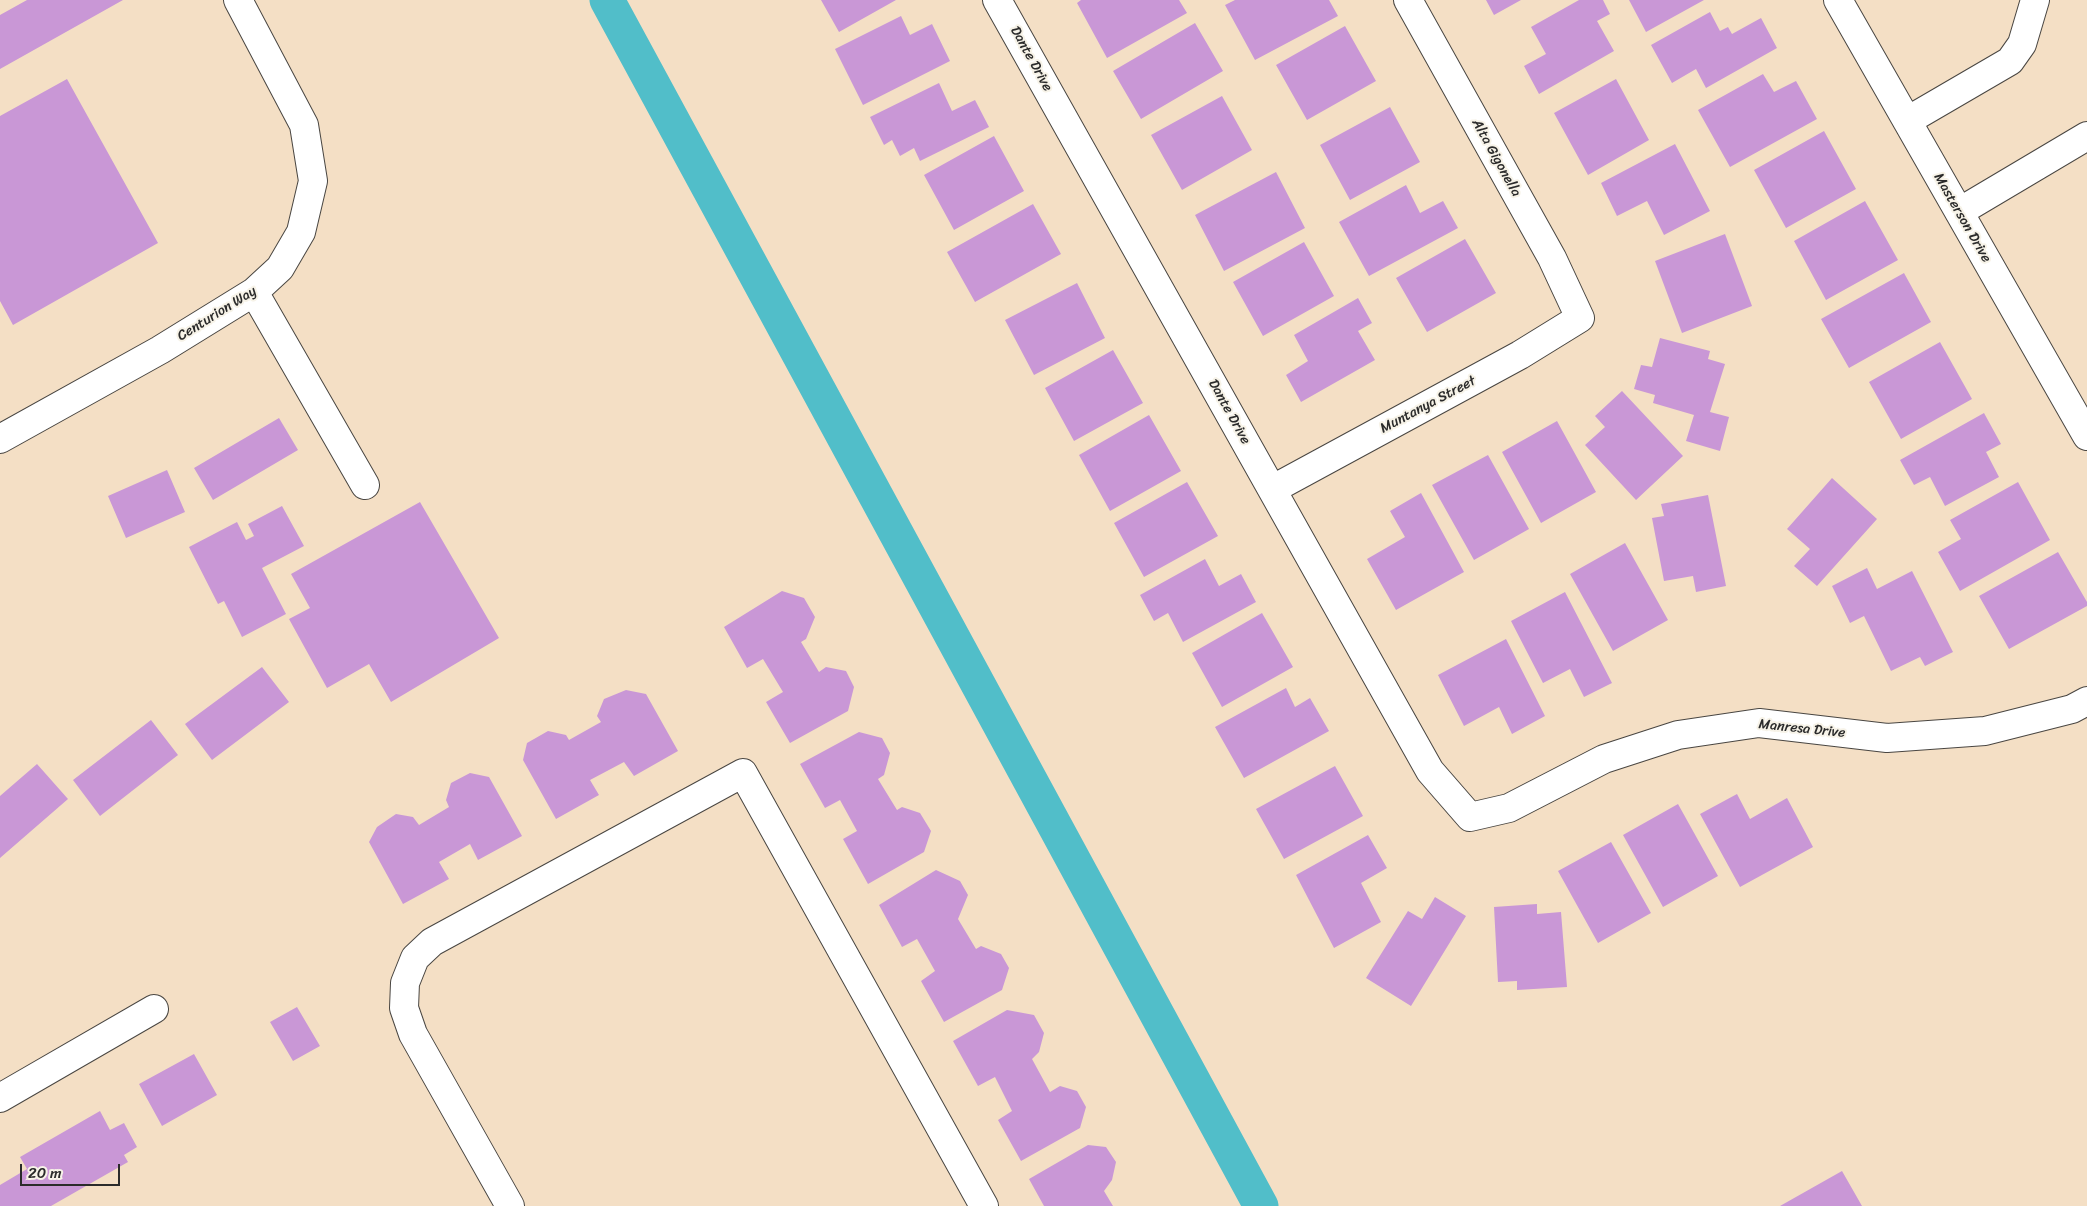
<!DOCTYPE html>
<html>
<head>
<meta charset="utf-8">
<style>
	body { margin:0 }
	#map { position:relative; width:2087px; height:1206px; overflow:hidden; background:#f4dfc5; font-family:Sriracha,sans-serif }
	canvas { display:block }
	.scale { position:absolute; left:20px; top:1164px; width:100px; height:22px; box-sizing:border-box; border:2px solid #2b2b2b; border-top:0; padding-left:6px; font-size:15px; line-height:18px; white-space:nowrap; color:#2b2b2b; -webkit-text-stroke:4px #f7f3e8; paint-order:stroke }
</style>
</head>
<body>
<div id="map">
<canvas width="2087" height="1206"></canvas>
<div class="scale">20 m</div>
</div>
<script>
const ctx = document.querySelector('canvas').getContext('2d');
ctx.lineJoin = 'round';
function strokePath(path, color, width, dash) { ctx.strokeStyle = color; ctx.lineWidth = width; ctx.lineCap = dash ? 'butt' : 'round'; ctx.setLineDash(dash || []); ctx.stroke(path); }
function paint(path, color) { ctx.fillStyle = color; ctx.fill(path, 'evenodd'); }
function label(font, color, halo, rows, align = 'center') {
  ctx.font = font + ' Sriracha,sans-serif'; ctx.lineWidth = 4; ctx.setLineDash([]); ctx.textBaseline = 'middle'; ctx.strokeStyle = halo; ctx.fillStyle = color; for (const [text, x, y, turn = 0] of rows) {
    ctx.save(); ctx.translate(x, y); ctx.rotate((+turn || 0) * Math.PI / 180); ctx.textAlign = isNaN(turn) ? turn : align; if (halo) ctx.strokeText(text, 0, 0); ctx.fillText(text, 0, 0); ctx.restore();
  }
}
const canal = new Path2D(`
	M607,0l654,1206`);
const building = new Path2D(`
	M27,0h96l-123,69v-54z
	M821,0h75l-57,32z
	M1081,0h98l8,13 -80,45 -30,-55z
	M1235,0h94l9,16 -83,44 -30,-55z
	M1486,0h35l-27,15z
	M1579,0h24l7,14 -13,7 17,30 -75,43 -15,-28 22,-12 -15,-27z
	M1629,0h75l-58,32z
	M1710,12l10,19 8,-4 4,7 29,-16 16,30 -71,40 -10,-19 -24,14 -21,-38z
	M901,16l9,19 22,-11 18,37 -87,44 -28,-56z
	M1195,23l28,48 -82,48 -28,-48z
	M1345,26l31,55 -69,39 -31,-55z
	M1763,74l11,18 22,-11 21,38 -87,48 -32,-57z
	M67,79l91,164 -145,82 -13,-24v-185z
	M1616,79l33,61 -61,35 -34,-62z
	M939,83l13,28 23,-11 14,27 -69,34 -6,-13 -14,8 -8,-16 -8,5 -14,-28z
	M1222,96l30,54 -70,40 -31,-55z
	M1390,107l30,55 -70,38 -30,-55z
	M1824,131l32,58 -70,39 -32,-58z
	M994,136l30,55 -70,39 -30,-55z
	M1675,144l35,67 -46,24 -17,-34 -30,15 -16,-33z
	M1276,172l29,56 -81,43 -29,-56z
	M1406,185l14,28 23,-12 15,27 -89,48 -30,-54z
	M1865,201l33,59 -72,40 -32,-59z
	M1033,204l28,50 -86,48 -28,-50z
	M1725,234l27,72 -70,27 -27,-72z
	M1465,239l31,54 -69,39 -31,-54z
	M1304,242l30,54 -71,40 -30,-54z
	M1904,273l27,49 -82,46 -28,-49z
	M1077,283l28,55 -71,37 -29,-55z
	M1358,298l14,25 -14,8 17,29 -74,42 -15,-27 22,-14 -14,-26z
	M1660,338l50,13 -2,8 17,5 -15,48 19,5 -9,34 -34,-10 8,-26 -41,-12 2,-8 -21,-6 7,-24 11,2z
	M1940,342l32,57 -71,40 -32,-57z
	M1113,350l30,53 -69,38 -29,-53z
	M1622,391l61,65 -47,44 -51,-55 20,-18 -10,-11z
	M1984,413l17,31 -15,8 13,25 -54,29 -15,-29 -16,8 -14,-25z
	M1149,415l32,56 -71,40 -31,-56z
	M279,418l19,32 -85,50 -19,-32z
	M1557,421l39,71 -55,31 -39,-71z
	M1488,455l41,74 -55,31 -42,-75z
	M167,470l18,42 -59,26 -18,-42z
	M1832,478l45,41 -60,67 -23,-20 16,-17 -23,-20z
	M1187,482l31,54 -74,41 -30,-54z
	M2018,482l32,58 -90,51 -22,-39 23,-13 -11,-19z
	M1421,493l43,79 -68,38 -29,-51 38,-22 -15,-26z
	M1708,495l18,91 -30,6 -3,-16 -29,5 -12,-63 12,-2 -3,-12z
	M420,502l79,136 -108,64 -22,-38 -42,24 -38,-69 21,-11 -19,-34z
	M282,506l22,40 -42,22 24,46 -44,23 -18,-36 -6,3 -29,-57 48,-25 9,18 8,-4 -6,-12z
	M1625,543l43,77 -55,31 -43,-77z
	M2058,552l29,50v4l-78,43 -30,-53z
	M1205,559l14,27 22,-12 15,28 -73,40 -15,-29 -14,8 -14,-26z
	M1867,568l10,21 35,-18 41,81 -28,14 -5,-9 -29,14 -27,-55 -14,7 -18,-37z
	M782,591l22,7 11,19 -9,22 -5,3 18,30 7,-5 20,4 8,16 -6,24 -58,32 -24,-41 17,-10 -20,-33 -16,9 -23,-41z
	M1565,592l47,91 -28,14 -14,-28 -27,14 -32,-62z
	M1262,613l31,54 -71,40 -30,-54z
	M1506,639l39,77 -33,18 -13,-27 -35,19 -26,-51z
	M262,667l27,35 -77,58 -27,-36z
	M1286,688l9,19 15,-9 19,33 -85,47 -29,-51z
	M626,690l20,4 32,57 -44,25 -10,-14 -34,18 9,15 -43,24 -33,-59 4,-17 21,-12 18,4 3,5 32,-18 -4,-6 7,-17z
	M151,720l27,35 -78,61 -27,-36z
	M859,732l23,6 8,15 -6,22 -6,4 19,31 5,-3 18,6 11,18 -7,21 -56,32 -25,-45 14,-8 -17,-31 -15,8 -25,-44z
	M37,764l31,35 -68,59v-62z
	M1335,766l28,50 -79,43 -28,-50z
	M470,773l19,4 33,59 -44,24 -8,-16 -31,18 10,17 -46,25 -34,-62 8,-15 19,-13 17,3 6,8 30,-18 -3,-7 5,-17z
	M1737,794l13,25 37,-21 26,49 -73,40 -40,-73z
	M1678,804l40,72 -55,31 -40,-72z
	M1368,835l19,33 -26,15 20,39 -47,26 -38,-73z
	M1611,842l40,71 -53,30 -40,-72z
	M936,870l24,11 8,14 -10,24 18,30 5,-3 20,8 8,14 -7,22 -58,32 -23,-41 14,-10 -18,-32 -15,8 -23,-42z
	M1435,897l31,19 -55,90 -45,-28 42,-67 14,8z
	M1537,904v10l24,-2 6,75 -50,3v-9l-19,1 -4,-75z
	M297,1007l23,39 -27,15 -23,-39z
	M1007,1010l27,5 10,18 -5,19 -7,7 18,33 10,-6 17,5 9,16 -6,21 -59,33 -23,-41 14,-9 -17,-34 -17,9 -25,-45z
	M194,1054l23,41 -55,31 -23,-42z
	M100,1111l10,19 14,-7 13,24 -13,8 4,7 -77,44h-51v-21l27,-16 -7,-12z
	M1088,1145l18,2 10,15 -4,18 -8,11 9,15h-69l-15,-27z
	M1842,1171l20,35h-82z`);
const minor = new Path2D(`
	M997,0l433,771 40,46 39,-9 95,-49 74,-24 81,-12 128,15 98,-7 87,-22 15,-8
	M1838,0l249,436
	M1907,121l103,-60 12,-17 13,-44
	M1959,212l128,-76
	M254,292l111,193
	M0,439l160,-89 94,-58 26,-24 21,-36 12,-51 -9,-56 -66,-125
	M1273,489l247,-134 60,-37 -28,-60 -144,-258
	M0,1098l154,-89
	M510,1206l-97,-172 -9,-26 1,-25 10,-25 17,-16 311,-169 241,433`);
const streetNames = [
	["Dante Drive",1031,59,61],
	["Alta Gigonella",1496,158,61],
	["Masterson Drive",1962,218,60],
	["Centurion Way",217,314,-32],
	["Muntanya Street",1428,405,-28],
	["Dante Drive",1229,412,61],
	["Manresa Drive",1802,729,6]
];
strokePath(canal, '#51bec9', 35);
paint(building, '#c997d6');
strokePath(minor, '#494642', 30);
strokePath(minor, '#fff', 28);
label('14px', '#2b2b2b', '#f7f3e8', streetNames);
</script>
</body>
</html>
